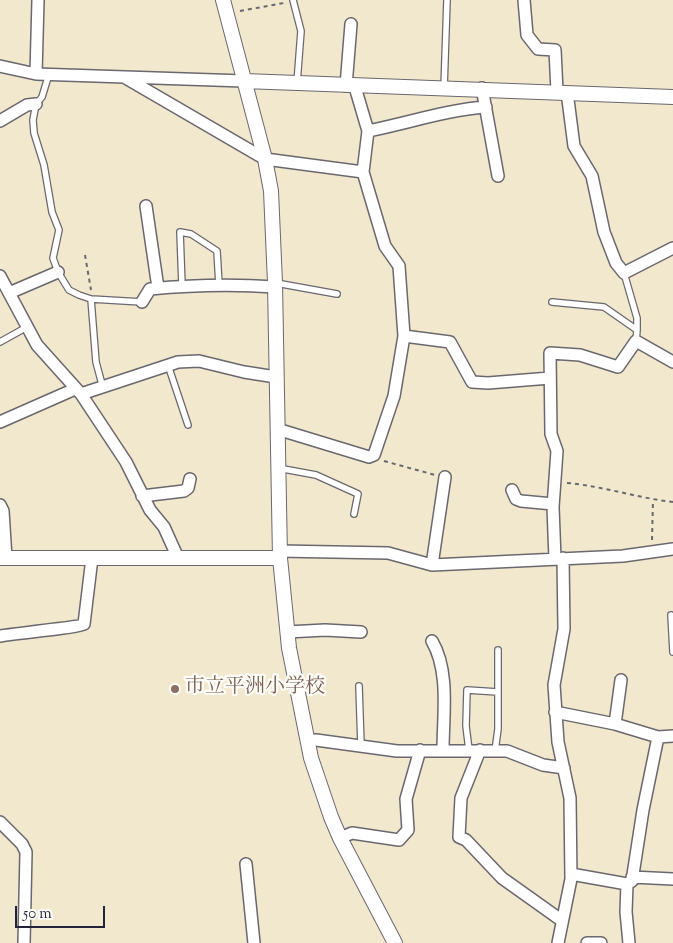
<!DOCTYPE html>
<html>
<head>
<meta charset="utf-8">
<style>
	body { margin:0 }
	#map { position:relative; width:673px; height:943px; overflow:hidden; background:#f1e8ce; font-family:"Sorts Mill Goudy",serif }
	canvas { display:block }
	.scale { position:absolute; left:15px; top:906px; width:90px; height:22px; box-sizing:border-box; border:2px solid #22223b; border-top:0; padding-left:6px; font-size:15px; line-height:18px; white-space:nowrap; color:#22223b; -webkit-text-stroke:4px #fdfcf7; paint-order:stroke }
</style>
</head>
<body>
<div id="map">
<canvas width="673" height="943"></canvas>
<div class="scale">50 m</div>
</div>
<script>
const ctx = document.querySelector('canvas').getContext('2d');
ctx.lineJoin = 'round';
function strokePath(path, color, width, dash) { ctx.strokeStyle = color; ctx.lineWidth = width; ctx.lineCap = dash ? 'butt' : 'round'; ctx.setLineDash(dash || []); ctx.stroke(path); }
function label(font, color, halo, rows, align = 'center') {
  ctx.font = font + ' "Sorts Mill Goudy","Noto Serif JP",serif'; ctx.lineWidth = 4.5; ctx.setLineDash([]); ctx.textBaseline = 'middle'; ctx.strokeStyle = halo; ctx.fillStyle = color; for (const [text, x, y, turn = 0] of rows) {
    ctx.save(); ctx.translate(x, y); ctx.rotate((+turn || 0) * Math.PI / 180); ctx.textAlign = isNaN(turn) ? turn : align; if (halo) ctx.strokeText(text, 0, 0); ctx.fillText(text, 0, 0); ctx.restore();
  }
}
const path = new Path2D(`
	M240,11l44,-8
	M85,255l6,35
	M384,461l51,14
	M567,483c36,3 70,15 106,19
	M652,540l1,-40`);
const service = new Path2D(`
	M293,0l8,31 -4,52
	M49,74l-7,23 -6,7 -3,16 1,13 10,32 8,47 7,18 -6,28 5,14 11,18 10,5 12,4 51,3
	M444,89l3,-89
	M624,273l13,45v12
	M276,283l61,11
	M182,286l-2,-54 11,2 26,17 2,34
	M91,299l5,63 7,26
	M552,302l52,5 33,23 -1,11
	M0,342l27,-15
	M168,365l20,60
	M278,468l38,7 42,19 -4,20
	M671,615l2,37
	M359,686l2,60
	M469,750l-3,-24 1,-36 31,2
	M495,751l3,-22v-79`);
const minor = new Path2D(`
	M524,0l3,35 11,14 17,1 2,41
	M0,66l36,8 208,7
	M36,74l2,-74
	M124,77l141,82 98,13
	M346,86l5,-62
	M482,88l16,88
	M567,92l7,54 18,30 12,56 12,31 8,10 49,-25
	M0,121l27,-16 9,-1
	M368,131c40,-8 78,-21 118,-24
	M146,206l12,82
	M0,276l37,69 44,49 45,68 24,48 14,17 14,31
	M9,293l49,-21
	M142,302l8,-13c42,-4 83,-5 125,-2
	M404,336l46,6 22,40 16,1 62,-5
	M81,394l97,-32 21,-1 45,11 32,5
	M0,422l75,-33
	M277,429l92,28 5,-2 20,-59 10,-60 -5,-70 -14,-20 -22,-74 5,-41 -13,-44
	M512,490l4,9 5,2 32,3
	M142,496l42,-5 4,-3 2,-9
	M0,505l3,6 3,47
	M279,551l109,2 44,12 191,-9 50,-7
	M555,559l-2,-52 4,-56 -6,-17 -1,-81 30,2 38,12 18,-26 37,21
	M432,565l13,-88
	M287,632l38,-2 36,2
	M0,636c12,-2 81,-9 84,-12l8,-66
	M432,641c18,31 11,74 11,109
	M555,712l60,12 43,13 15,-1
	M615,724l6,-44
	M308,741l8,-1 81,11h110l36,14 21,3
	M480,750l-19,48 -2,39 7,3 36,38 59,42
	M0,822l22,22 4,8 -2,91
	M340,838l12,-5 47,7 9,-10 -2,-31 14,-49
	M246,864l8,79
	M571,874l56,10
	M632,877l41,2
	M558,943l13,-64 -1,-81 -12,-56 -4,-57 10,-56 -1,-71
	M587,943h14
	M629,943l-3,-31 1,-28 5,-3 11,-71 15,-73`);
const tertiary = new Path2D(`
	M223,0l42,159 6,32 4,92 5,275 9,90 22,110 20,59 9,21 55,105
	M244,81l429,16
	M0,558h280`);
const markers = [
	[175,689,5,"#8d6e63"]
];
const educationNames = [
	["市立平洲小学校",185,689]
];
strokePath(service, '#6a676e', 8);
strokePath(minor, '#6a676e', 14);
strokePath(tertiary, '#6a676e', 16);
strokePath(path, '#6a676e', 2, [4, 4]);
strokePath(service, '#fff', 5.5);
strokePath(minor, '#fff', 11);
strokePath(tertiary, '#fff', 14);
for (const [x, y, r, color] of markers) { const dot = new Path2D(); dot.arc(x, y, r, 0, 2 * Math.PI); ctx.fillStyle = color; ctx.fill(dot); strokePath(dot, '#fdfcf7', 2); }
label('20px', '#785e54', '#fdfcf7', educationNames, 'left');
</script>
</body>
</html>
